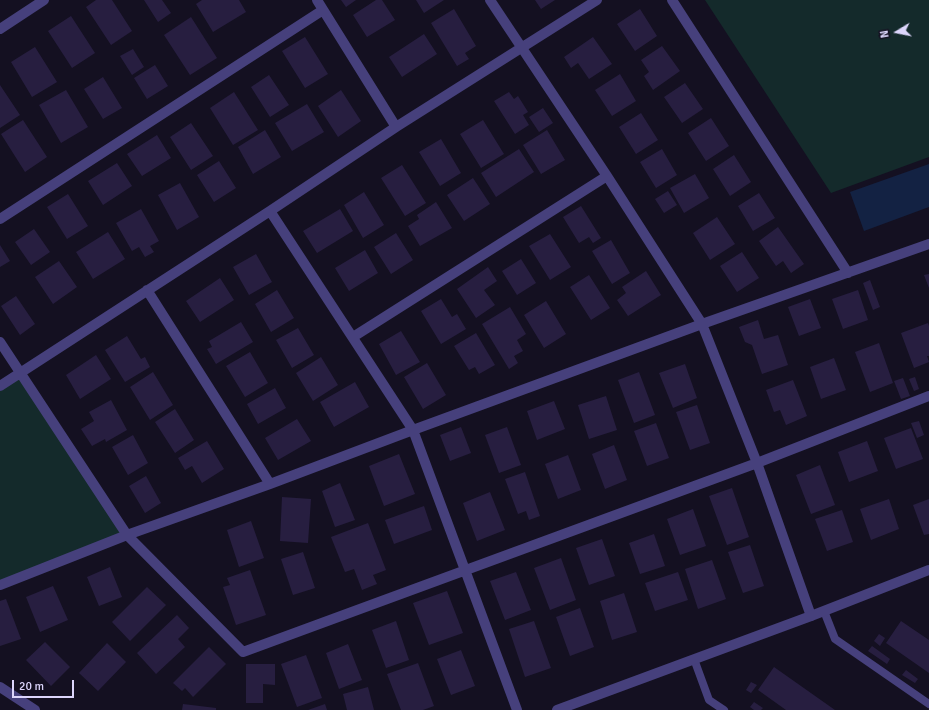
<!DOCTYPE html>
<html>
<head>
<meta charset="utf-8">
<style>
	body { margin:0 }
	#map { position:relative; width:929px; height:710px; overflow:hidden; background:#141021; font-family:Signika,sans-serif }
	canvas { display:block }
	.north { position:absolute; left:877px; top:12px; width:40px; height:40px; -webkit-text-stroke:3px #141021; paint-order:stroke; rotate:260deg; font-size:11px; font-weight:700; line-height:16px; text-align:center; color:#dcd5fb }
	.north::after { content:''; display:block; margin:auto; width:14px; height:18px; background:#dcd5fb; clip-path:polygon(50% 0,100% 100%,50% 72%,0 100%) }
	.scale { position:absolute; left:12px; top:680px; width:62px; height:18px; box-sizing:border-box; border:2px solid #dcd5fb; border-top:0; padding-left:5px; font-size:12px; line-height:14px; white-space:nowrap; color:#dcd5fb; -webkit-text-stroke:3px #141021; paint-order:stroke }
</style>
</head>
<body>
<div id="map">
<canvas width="929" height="710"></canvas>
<div class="north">N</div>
<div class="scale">20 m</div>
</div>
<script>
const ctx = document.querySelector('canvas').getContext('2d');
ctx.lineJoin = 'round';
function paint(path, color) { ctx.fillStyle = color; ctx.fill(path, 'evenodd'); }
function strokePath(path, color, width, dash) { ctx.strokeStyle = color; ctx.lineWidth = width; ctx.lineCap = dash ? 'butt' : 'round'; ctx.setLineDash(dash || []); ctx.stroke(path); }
const green = new Path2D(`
	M705,0h224v157l-98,36z
	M20,373l107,162 -127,50v-199z`);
const water = new Path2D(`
	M929,164v43l-65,24 -14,-39z`);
const building = new Path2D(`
	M96,0h16l20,31 -21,14 -25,-38z
	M144,0h18l9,13 -13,9z
	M202,0h37l7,12 -33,20 -17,-28z
	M341,0h15l-10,7z
	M376,0h6l13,20 -28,17 -14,-22z
	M416,0h28l-20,13z
	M535,0h20l-14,9z
	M454,9l22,37 -11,7 4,6 -12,7 -26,-43z
	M640,9l17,27 -22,15 -18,-27z
	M71,16l24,37 -23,15 -24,-37z
	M191,17l26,41 -27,17 -26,-40z
	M424,34l13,20 -35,23 -13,-20z
	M305,37l23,37 -23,14 -23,-37z
	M593,37l19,27 -23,15 -11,-16 -7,5 -7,-11z
	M662,46l18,25 -27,19 -9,-14 5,-4 -8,-12z
	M35,47l22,35 -25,15 -21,-35z
	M133,49l11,18 -12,8 -12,-19z
	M155,65l13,21 -21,13 -13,-21z
	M620,74l16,27 -24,15 -17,-26z
	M269,75l20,30 -19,12 -19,-30z
	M103,77l19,31 -19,11 -19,-30z
	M685,83l18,26 -21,14 -18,-26z
	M0,85l20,30 -20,13z
	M66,90l22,37 -27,16 -22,-38z
	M341,90l20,31 -23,16 -20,-31z
	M234,92l24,38 -25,15 -23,-37z
	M509,92l5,7 4,-3 10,16 -5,3 6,10 -14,9 -21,-33z
	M307,104l17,28 -32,19 -17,-28z
	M543,108l10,15 -14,9 -10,-15z
	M641,113l17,27 -22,14 -17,-27z
	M711,118l18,28 -23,15 -18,-28z
	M23,120l24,37 -22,15 -24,-38z
	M483,120l21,34 -23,14 -21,-34z
	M191,123l22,33 -22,14 -21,-33z
	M265,130l16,27 -28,17 -15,-27z
	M547,130l18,30 -24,14 -18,-29z
	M157,135l14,23 -29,18 -15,-22z
	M441,139l20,34 -21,13 -21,-34z
	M519,149l15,23 -38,25 -15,-24z
	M662,149l15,26 -21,13 -16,-26z
	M734,155l17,27 -21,14 -17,-27z
	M219,161l17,27 -22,14 -17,-27z
	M117,163l15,23 -29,19 -15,-24z
	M402,165l24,38 -21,13 -24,-38z
	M695,174l14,24 -25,15 -14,-25z
	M473,178l17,26 -26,17 -17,-26z
	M180,183l19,34 -22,13 -19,-35z
	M668,191l9,14 -13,8 -9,-14z
	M364,192l20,33 -21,13 -19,-33z
	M759,193l16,25 -22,13 -15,-25z
	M68,194l20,32 -21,13 -20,-32z
	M436,202l16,26 -32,18 -12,-20 11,-7 -2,-4z
	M581,206l20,32 -8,5 -4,-6 -10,6 -16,-26z
	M141,209l18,32 -9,5 4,6 -9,5 -6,-10 -7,4 -16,-28z
	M340,209l13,22 -36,22 -14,-22z
	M717,217l18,27 -25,16 -17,-27z
	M778,227l26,37 -13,9 -8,-12 -7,5 -17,-25z
	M34,229l16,23 -19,13 -16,-23z
	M108,232l17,27 -32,20 -17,-27z
	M396,233l17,27 -22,14 -17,-27z
	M550,234l21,33 -21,13 -21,-34z
	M611,240l19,33 -18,11 -20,-33z
	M0,245l10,16 -10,6z
	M365,250l13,23 -29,18 -14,-23z
	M742,252l17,26 -22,14 -17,-26z
	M256,254l16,28 -23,13 -16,-28z
	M521,259l15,24 -19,12 -15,-24z
	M59,261l18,26 -24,17 -18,-27z
	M488,267l9,14 -13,9 11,15 -19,13 -19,-29z
	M646,271l15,24 -33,21 -11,-16 9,-7 -4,-6z
	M929,274v14l-5,-13z
	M589,275l21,33 -19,12 -21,-33z
	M220,278l14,22 -34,22 -14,-21z
	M870,280l10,27 -7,3 -10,-27z
	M277,290l17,28 -23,14 -16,-28z
	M858,290l10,30 -25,9 -11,-30z
	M16,296l19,28 -15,11 -19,-29z
	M441,299l11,18 5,-3 9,15 -25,15 -20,-33z
	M810,299l11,29 -22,8 -11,-29z
	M546,301l20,33 -22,14 -20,-33z
	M510,307l16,27 -9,6 6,11 -9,5 4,7 -9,6 -27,-45z
	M758,320l6,19 14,-4 10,30 -26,9 -10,-29 -7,-3 -6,-15z
	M241,322l12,20 -37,22 -9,-15 5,-2 -3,-6z
	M928,323l1,3v30h-2l2,6 -15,6 -13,-35z
	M298,328l16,27 -22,13 -16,-28z
	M401,331l19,31 -24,13 -17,-31z
	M476,333l19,32 -16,9 -4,-7 -6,3 -15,-24z
	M127,336l14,23 4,-2 5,10 -25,15 -20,-32z
	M879,343l14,40 -23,9 -15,-40z
	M250,352l18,31 -23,14 -19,-31z
	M96,355l15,24 -31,20 -14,-24z
	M321,357l17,28 -25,16 -17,-28z
	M834,358l12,32 -25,9 -11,-32z
	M427,363l19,32 -23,14 -19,-32z
	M685,364l12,34 -24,10 -14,-35z
	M153,372l20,33 -23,15 -20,-33z
	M639,372l16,43 -21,8 -16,-43z
	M915,377l4,12 -5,2 -5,-12z
	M903,378l7,18 -9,3 -7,-18z
	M793,380l14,36 -21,9 -6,-15 -6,2 -8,-22z
	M355,382l14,25 -35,20 -14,-25z
	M275,388l11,20 -28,16 -11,-20z
	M606,396l11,34 -28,9 -11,-34z
	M111,400l16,30 -21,12 -1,-3 -13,7 -11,-17 13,-8 -5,-9z
	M554,401l11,28 -28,11 -10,-29z
	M697,405l13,38 -20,7 -14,-38z
	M175,409l19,31 -19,13 -20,-31z
	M297,419l14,22 -33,19 -13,-22z
	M919,421l5,14 -7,3 -6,-15z
	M656,423l13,35 -22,8 -13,-35z
	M461,427l10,26 -21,8 -10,-26z
	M507,427l14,38 -22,8 -14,-38z
	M911,428l12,31 -27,10 -12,-31z
	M133,435l15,28 -20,12 -16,-28z
	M207,441l17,28 -22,14 -10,-17 -7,4 -7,-12z
	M867,441l11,30 -29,11 -11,-30z
	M614,445l13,35 -22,9 -13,-35z
	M399,454l16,40 -31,12 -15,-40z
	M568,455l13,35 -23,9 -13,-35z
	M820,465l15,40 -24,9 -15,-39z
	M525,472l15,44 -11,4 -3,-9 -8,3 -13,-35z
	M146,476l15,27 -16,10 -16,-27z
	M340,483l15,37 -20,7 -13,-36z
	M732,488l17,49 -22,8 -18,-49z
	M490,492l15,38 -28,11 -14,-38z
	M282,497l29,2 -3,44 -28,-2z
	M889,499l10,30 -28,11 -11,-31z
	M929,499v35l-5,1 -11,-30z
	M424,506l8,24 -38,14 -9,-24z
	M693,509l13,37 -26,9 -13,-36z
	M842,510l11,32 -26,9 -12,-32z
	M251,521l13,37 -25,9 -12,-37z
	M368,523l18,47 -13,5 4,9 -15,6 -8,-21 -9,3 -14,-35z
	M654,534l11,32 -25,8 -11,-31z
	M602,539l13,37 -26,9 -13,-37z
	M750,545l14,41 -21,7 -15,-41z
	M303,552l12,36 -22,7 -12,-36z
	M561,558l15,42 -26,10 -16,-42z
	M712,560l14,39 -28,10 -13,-40z
	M110,567l12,30 -23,9 -12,-29z
	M250,570l16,45 -30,10 -13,-38 7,-2 -3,-7z
	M516,572l15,38 -26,10 -15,-39z
	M678,572l10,28 -33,11 -10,-28z
	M53,586l15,34 -28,12 -14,-35z
	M147,587l19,18 -36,36 -18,-19z
	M447,591l16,42 -34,12 -16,-42z
	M624,593l13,39 -25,8 -12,-39z
	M6,599l15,40 -21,7v-45z
	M580,608l14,39 -24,9 -14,-39z
	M177,615l12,13 -11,11 7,8 -29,27 -19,-21z
	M396,621l13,39 -23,8 -14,-38z
	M534,621l17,47 -26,9 -16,-48z
	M901,621l28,19v33l-43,-30z
	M879,634l6,4 -5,8 -6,-5z
	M45,642l25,25 -19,19 -25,-26z
	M107,643l19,19 -28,29 -19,-18z
	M348,644l14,36 -23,9 -13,-36z
	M872,646l18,13 -3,5 -19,-13z
	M209,647l17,17 -33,33 -8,-9 -3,3 -9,-8z
	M461,650l14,36 -24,9 -14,-36z
	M306,655l16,43 -25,9 -16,-43z
	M418,663l16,43 -11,4h-22l-14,-36z
	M246,664h29v21l-12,-1v19h-17z
	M774,667l61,43h-49l-28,-20z
	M906,670l12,9 -3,4 -13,-8z
	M751,682l6,3 -6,8 -5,-3z
	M368,687l6,23h-27l-4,-16z
	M754,702l9,6 -2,2h-7l-4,-3z
	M183,704l33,4v2h-34z
	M325,704l2,6h-19z`);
const service = new Path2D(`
	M824,611l11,28 94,65
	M694,659l15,41 15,10`);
const minor = new Path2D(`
	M317,0l79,127
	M490,0l117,176 95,148 55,139 54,153
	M672,0l176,273
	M270,211l143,219 104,280
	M0,219l323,-209
	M147,290l123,194
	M353,337l254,-161
	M0,342l127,193 116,117 514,-189 172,-67
	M0,386l270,-175 126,-84 201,-127
	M0,585l127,-50 143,-51 143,-54 289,-106 227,-80`);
const tertiary = new Path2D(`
	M0,29l44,-29
	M0,687l35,23
	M557,710l254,-94 118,-46`);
paint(green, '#142a2b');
paint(water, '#132243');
paint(building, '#271e40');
strokePath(service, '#46407c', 8);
strokePath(minor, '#46407c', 10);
strokePath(tertiary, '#46407c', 10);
</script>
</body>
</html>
